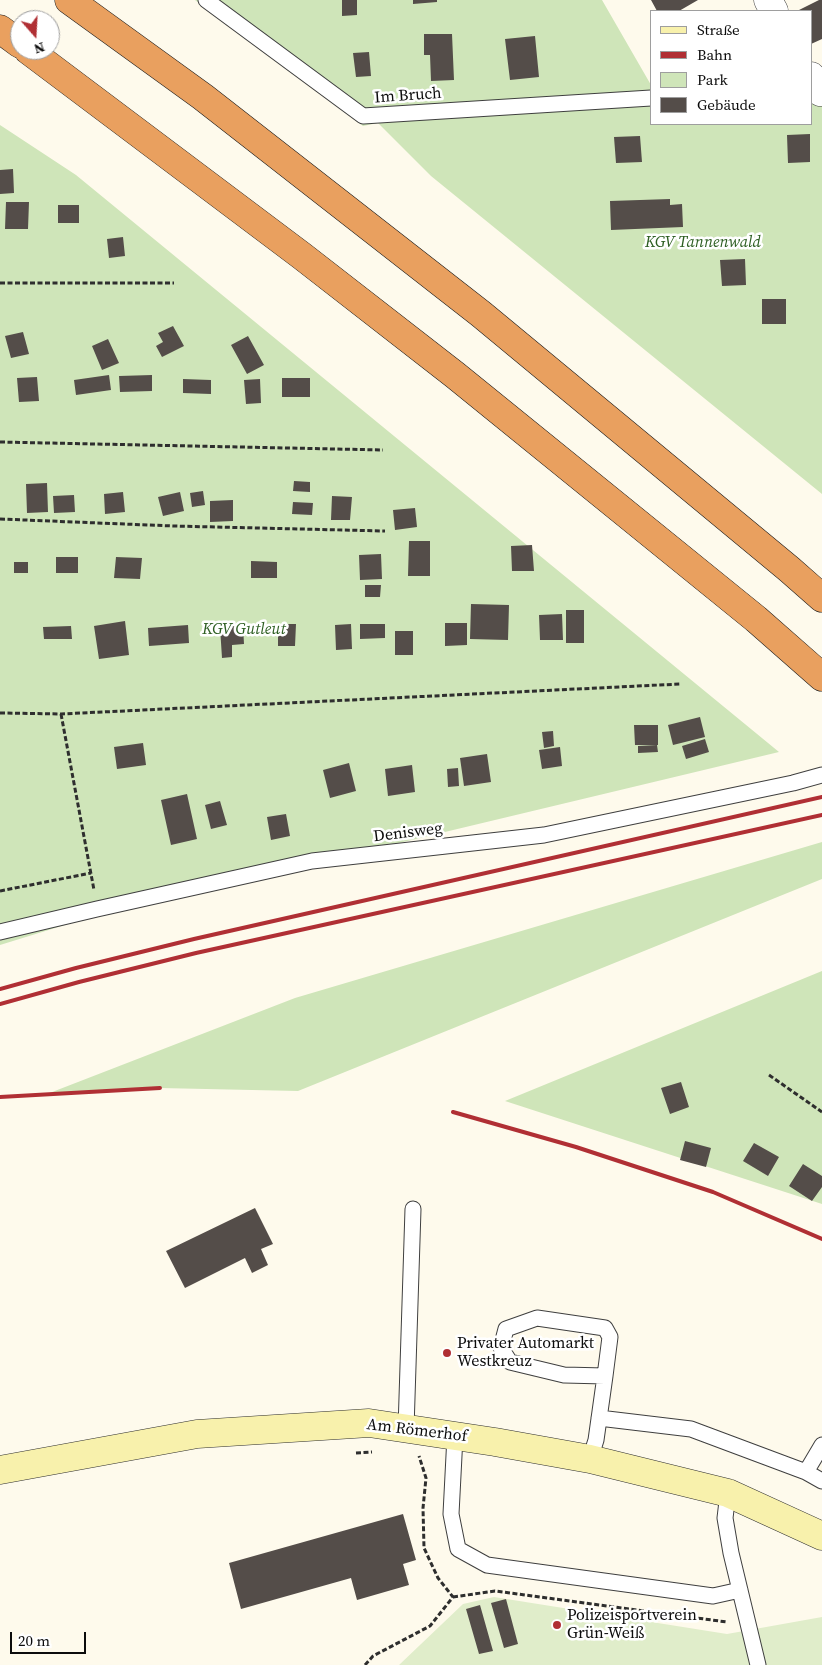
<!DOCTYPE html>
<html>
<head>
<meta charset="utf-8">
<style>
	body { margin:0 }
	#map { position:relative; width:822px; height:1665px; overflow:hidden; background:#fefaec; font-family:"Source Serif 4",serif }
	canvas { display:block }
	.legend { position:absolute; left:650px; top:10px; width:162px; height:115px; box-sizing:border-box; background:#fff; border:1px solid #9e9e9e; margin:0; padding:6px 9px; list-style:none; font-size:15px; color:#0c0c0c }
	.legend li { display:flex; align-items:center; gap:10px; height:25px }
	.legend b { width:25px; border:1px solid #9e9e9e }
	.north { position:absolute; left:10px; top:10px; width:50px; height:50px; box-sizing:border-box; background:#fff; border:1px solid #9e9e9e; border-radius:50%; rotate:161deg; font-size:14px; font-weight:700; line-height:20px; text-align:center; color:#0c0c0c }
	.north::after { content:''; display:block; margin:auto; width:18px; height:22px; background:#b02f34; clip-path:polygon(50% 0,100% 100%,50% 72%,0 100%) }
	.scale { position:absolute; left:10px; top:1632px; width:76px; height:22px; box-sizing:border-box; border:2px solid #0c0c0c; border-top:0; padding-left:6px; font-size:15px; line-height:18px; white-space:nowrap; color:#0c0c0c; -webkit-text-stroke:4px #fff; paint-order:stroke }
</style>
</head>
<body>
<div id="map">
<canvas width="822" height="1665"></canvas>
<ul class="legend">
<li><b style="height:6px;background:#f8f1ac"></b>Straße</li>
<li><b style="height:6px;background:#b02f34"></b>Bahn</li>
<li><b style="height:14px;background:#cfe5b9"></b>Park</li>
<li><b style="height:14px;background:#544d49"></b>Gebäude</li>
</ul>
<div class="north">N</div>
<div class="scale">20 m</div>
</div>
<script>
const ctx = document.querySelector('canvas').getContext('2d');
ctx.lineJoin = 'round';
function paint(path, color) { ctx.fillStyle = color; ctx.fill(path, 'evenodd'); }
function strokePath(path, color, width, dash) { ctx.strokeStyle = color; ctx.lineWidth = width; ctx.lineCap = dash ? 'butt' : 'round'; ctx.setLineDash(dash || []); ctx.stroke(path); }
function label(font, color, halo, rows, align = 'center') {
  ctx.font = font + ' "Source Serif 4",serif'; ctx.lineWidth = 5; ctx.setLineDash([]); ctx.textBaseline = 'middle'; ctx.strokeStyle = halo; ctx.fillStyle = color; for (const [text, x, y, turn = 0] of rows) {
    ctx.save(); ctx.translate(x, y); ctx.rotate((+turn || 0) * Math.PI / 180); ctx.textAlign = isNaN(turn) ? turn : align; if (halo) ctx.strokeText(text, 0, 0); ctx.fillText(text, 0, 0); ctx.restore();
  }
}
const green = new Path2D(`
	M195,0h407l49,85v39h160v-38l11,-1v409l-391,-318 -53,-53 -15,3z
	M0,125l76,50 703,577 -685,164 -94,29z
	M822,842v37l-524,212 -138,-3 -113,6 248,-96z
	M822,971v233l-317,-103z`);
const pitch = new Path2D(`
	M494,1597l233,37 95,-17v48h-423l64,-61z`);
const building = new Path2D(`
	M342,0h15v15l-15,1z
	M413,0h24v2l-24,2z
	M651,0h47l-19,11h-22z
	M819,0h3v39l-11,5v-33h-14z
	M424,34h28l2,46 -23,1 -1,-26h-6z
	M535,36l4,41 -29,3 -5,-41z
	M369,52l2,24 -15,1 -3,-24z
	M810,134v28l-22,1 -1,-28z
	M640,136l2,26 -26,1 -2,-26z
	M13,169l1,24 -14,1v-24z
	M670,199v6l12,-1 1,23 -72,3 -1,-29z
	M6,202h23l-1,27h-23z
	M58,205h21v18h-21z
	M123,237l2,19 -16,2 -2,-19z
	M745,259l1,26 -24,1 -2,-26z
	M762,299h24v25h-24z
	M173,326l11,20 -22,11 -6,-11 7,-4 -5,-9z
	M23,332l6,22 -18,4 -6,-22z
	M248,336l16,29 -17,9 -16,-29z
	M108,339l11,24 -17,7 -10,-24z
	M109,375l2,15 -35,5 -2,-15z
	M152,375v16l-32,1 -1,-16z
	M37,377l2,24 -20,1 -2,-24z
	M282,378h28v19h-28z
	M183,379l28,1v14l-28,-1z
	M260,379l1,24 -15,1 -2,-24z
	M294,481l16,1v10l-17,-1z
	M47,483l1,29 -21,1 -1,-29z
	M203,491l2,14 -13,2 -2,-14z
	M123,492l2,20 -20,2 -1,-20z
	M180,492l4,19 -21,5 -5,-19z
	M74,495l1,17 -21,1 -1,-17z
	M332,496l20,1 -2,23h-19z
	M233,500v21l-23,1v-21z
	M293,502l20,1 -1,12 -20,-1z
	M415,508l2,19 -22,3 -2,-20z
	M409,541h21v35h-22z
	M532,545l2,26h-22l-1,-25z
	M381,554l1,25 -22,1 -1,-25z
	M56,557h22v16h-22z
	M116,557l26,1 -2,21 -26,-1z
	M251,561l26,1v16h-26z
	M14,562h14v11h-14z
	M365,585h16l-1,12h-15z
	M471,604l38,1 -1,35 -38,-1z
	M566,610h18v33h-18z
	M562,614l1,26h-23l-1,-25z
	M125,621l4,34 -30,4 -5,-33z
	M445,623h22v22l-22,1z
	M278,624h18l-1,22h-17z
	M351,624l1,25 -16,1 -1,-25z
	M360,624h25v14l-25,1z
	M188,625l1,18 -40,3 -1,-18z
	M243,625l1,19 -12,1v12l-10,1 -2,-31z
	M71,626l1,13h-28l-1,-12z
	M395,631h18v24h-18z
	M700,717l5,20 -32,8 -5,-20z
	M634,725h24v20h-23z
	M553,731l1,15 -10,2 -2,-16z
	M705,739l4,13 -23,7 -4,-13z
	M143,743l3,22 -29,4 -3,-22z
	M657,745l1,7 -20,1v-7z
	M560,747l2,19 -20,3 -3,-19z
	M487,754l4,28 -27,4 -4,-28z
	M349,763l7,28 -26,7 -7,-28z
	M412,765l3,27 -27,4 -3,-27z
	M458,768l1,18 -11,1 -1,-18z
	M187,794l10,45 -26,6 -10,-45z
	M220,801l7,24 -16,4 -6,-24z
	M286,814l4,22 -19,4 -4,-23z
	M681,1082l8,25 -19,7 -9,-26z
	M685,1141l26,7 -5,19 -26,-7z
	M754,1143l25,14 -11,19 -25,-15z
	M803,1164l19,12v11l-10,14 -23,-15z
	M255,1208l18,36 -12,5 7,16 -16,8 -7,-15 -60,30 -19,-37z
	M403,1514l13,46 -13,4 6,21 -52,15 -6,-22 -110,31 -12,-46z
	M506,1599l12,45 -14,4 -13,-45z
	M480,1605l13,46 -14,3 -13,-45z`);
const path = new Path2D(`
	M0,283h174
	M0,442l383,8
	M0,519l173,7 212,5
	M0,713l61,1 619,-30
	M61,714l33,176
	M0,891l91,-18
	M769,1075l53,37
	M356,1453l16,-1
	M453,1597l42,-6 232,31
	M365,1665l8,-9 57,-30 23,-29 -15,-19 -14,-30 -1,-40 3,-30 -7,-22`);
const service = new Path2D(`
	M206,0l157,116 288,-18
	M0,932l97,-23 215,-48 232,-26 249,-52 29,-8
	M599,1418l92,11 115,43 16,9
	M406,1429l7,-220
	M455,1436l-4,78 7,35 29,16 226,31 27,-6
	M590,1459l6,-19 9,-64 -41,-1 -54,-13 -9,-14 5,-19 31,-11 68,10 5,9 -5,39
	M806,1472l16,-27
	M728,1493l-3,25 6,35 27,112`);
const minor = new Path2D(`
	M768,0l6,11
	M811,76l9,16`);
const secondary = new Path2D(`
	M0,1470l197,-36 172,-11 126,19 95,17 138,34 94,43`);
const motorway = new Path2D(`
	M69,0l134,97 278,217 308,255 33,29
	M0,29l20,15
	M28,50l274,206 153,119 301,244 66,58`);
const rail = new Path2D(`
	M0,989l76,-21 118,-29 628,-142
	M0,1004l79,-22 117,-29 626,-138
	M0,1097l160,-9
	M453,1112l123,35 137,45 109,47`);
const markers = [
	[447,1353,5,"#b02f34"],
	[557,1625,5,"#b02f34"]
];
const streetNames = [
	["Im Bruch",408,96,-4],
	["Denisweg",408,833,-7],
	["Am Römerhof",417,1431,7]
];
const parkNames = [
	["KGV Tannenwald",703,243],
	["KGV Gutleut",244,630]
];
const poiNames = [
	["Privater Automarkt",457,1344],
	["Westkreuz",457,1362],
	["Polizeisportverein",567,1616],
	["Grün-Weiß",567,1634]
];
paint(green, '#cfe5b9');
paint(pitch, '#e0edca');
paint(building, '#544d49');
strokePath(service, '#3f3f3f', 17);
strokePath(minor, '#3f3f3f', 29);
strokePath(secondary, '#2e2e2e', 29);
strokePath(motorway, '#1d1d1d', 29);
strokePath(path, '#2e2e2e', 3, [5, 2.5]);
strokePath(service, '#fff', 15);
strokePath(minor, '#fff', 28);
strokePath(secondary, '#f8f1ac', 28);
strokePath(motorway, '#e9a05f', 28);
strokePath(rail, '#b02f34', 4);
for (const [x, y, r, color] of markers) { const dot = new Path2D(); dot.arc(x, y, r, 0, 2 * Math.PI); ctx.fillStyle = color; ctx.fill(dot); strokePath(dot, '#fff', 2); }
label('16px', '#0c0c0c', '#fff', streetNames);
label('italic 16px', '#2d5e22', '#fff', parkNames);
label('16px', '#0c0c0c', '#fff', poiNames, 'left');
</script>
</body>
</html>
